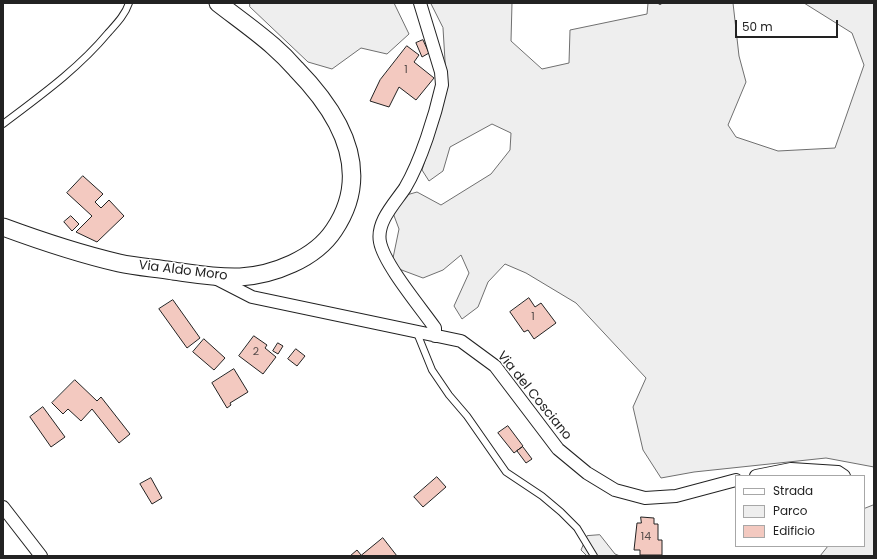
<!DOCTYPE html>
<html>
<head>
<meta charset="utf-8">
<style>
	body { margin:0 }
	#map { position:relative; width:877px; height:559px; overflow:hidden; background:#fff; font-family:Poppins,sans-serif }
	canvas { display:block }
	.frame { position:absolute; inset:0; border:4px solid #222; pointer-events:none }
	.legend { position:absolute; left:735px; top:475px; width:130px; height:72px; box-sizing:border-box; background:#fff; border:1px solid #a7a7a7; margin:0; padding:5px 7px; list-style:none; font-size:12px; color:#222 }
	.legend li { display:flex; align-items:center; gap:8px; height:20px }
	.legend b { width:20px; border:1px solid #a7a7a7 }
	.scale { position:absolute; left:735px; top:20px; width:103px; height:18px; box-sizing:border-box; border:2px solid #222; border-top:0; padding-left:5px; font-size:12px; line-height:14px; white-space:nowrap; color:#222; -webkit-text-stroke:3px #fff; paint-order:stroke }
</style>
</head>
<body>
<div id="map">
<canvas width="877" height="559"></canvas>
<div class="frame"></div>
<ul class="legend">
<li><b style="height:5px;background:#fff"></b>Strada</li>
<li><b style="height:11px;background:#eee"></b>Parco</li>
<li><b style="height:11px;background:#f3c9c0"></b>Edificio</li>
</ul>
<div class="scale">50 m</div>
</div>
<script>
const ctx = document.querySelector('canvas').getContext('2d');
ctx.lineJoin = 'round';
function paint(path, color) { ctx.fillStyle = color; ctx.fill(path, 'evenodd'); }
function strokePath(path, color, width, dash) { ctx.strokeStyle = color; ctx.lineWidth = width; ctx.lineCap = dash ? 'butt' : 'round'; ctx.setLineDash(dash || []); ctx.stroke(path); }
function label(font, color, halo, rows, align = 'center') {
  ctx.font = font + ' Poppins,sans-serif'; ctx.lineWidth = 3; ctx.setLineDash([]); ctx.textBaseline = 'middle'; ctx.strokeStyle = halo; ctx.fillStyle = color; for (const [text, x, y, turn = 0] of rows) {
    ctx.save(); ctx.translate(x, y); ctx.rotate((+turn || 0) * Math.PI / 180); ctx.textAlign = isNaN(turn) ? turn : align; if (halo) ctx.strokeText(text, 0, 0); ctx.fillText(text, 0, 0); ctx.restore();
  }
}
const green = new Path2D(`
	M250,3h144l15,31 -22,20 -26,-6 -29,21 -24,-7 -58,-55z
	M431,3h81l-1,38 31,28 27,-6 1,-33 77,-16 1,-11h85l6,53 7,26 -18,43 8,12 42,14 57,-3 29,-83 -12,-32 -48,-30h70v464l-48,-9 -132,14 -33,6 -18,-28 -10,-43 13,-29 -70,-75 -50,-30 -21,-9 -17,18 -10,25 -16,12 -8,-13 15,-33 -8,-18 -18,15 -20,8 -24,-9 -6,-11 6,-29 -6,-16 10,-17 14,-4 24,13 50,-31 19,-24 1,-17 -19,-9 -42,23 -7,24 -14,10 -7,-11 16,-51 8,-42 -3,-49z
	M874,505v51h-54l8,-10h36v-37z
	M600,535l15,19 5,2h-33l-6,-6 6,-14z`);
const building = new Path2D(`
	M423,40l6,13 -7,4 -6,-14z
	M407,46l12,9 -5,7 20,16 -18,22 -17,-13 -10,20 -19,-6 10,-21z
	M83,176l20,18 -8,8 6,6 8,-8 15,16 -27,26 -21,-10 16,-16 -25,-23z
	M71,216l8,8 -7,7 -8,-9z
	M529,298l6,9 6,-4 15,20 -22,16 -6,-9 -4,2 -14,-20z
	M173,300l27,38 -13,10 -28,-39z
	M254,336l13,9 -2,3 11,9 -13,17 -24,-18z
	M204,339l21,19 -11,12 -21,-18z
	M278,343l5,3 -5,8 -5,-3z
	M296,349l9,7 -8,10 -9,-7z
	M234,369l14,23 -18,11 1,2 -4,3 -15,-25z
	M75,380l22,21 4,-4 29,37 -11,9 -27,-34 -11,12 -13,-12 -5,5 -11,-11z
	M43,407l22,30 -14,10 -21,-30z
	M508,426l15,20 -9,7 -16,-20z
	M523,447l9,12 -6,4 -9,-12z
	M437,477l9,10 -23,20 -9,-10z
	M151,478l11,20 -10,6 -12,-20z
	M641,517l13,1v6h4v16h4v15h-22v-5h-6l3,-27h4z
	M383,538l14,18h-47l7,-6 4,5z`);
const path = new Path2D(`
	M660,3v2`);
const lane = new Path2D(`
	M3,124c37,-28 75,-55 105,-91 8,-9 17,-18 21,-30
	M417,333l15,37 17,25 18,21 39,56 36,24 19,16 16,16 17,28`);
const street = new Path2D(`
	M420,3l21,69 1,13c-7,31 -21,76 -37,103 -10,15 -29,34 -25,54 4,22 41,66 55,86v8
	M217,279l35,18 209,44 34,25 63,83 29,24 28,17 30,8 31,-2 60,-16
	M756,476l35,-7 47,3 6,4
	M3,507l38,49`);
const secondary = new Path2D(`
	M3,227c38,14 77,27 116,36 18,4 36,5 54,8 22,3 44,7 67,6 33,-2 75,-18 94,-47 40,-59 5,-117 -38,-161 -7,-8 -15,-16 -23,-23 -17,-15 -37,-29 -55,-43`);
const numberNames = [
	["1",406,70],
	["1",533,317],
	["2",256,352],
	["14",646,537]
];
const streetNames = [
	["Via Aldo Moro",183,271,7],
	["Via del Cosciano",534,396,51]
];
paint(green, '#eee');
strokePath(green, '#6f6f6f', 1);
paint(building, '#f3c9c0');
strokePath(building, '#222', 1);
strokePath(lane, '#222', 8);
strokePath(street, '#222', 14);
strokePath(secondary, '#222', 19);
strokePath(path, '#646464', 2.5, [3, 2]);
strokePath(lane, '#fff', 6);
strokePath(street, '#fff', 12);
strokePath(secondary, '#fff', 17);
label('11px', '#564c4a', null, numberNames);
label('13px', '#222', '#fff', streetNames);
</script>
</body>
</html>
